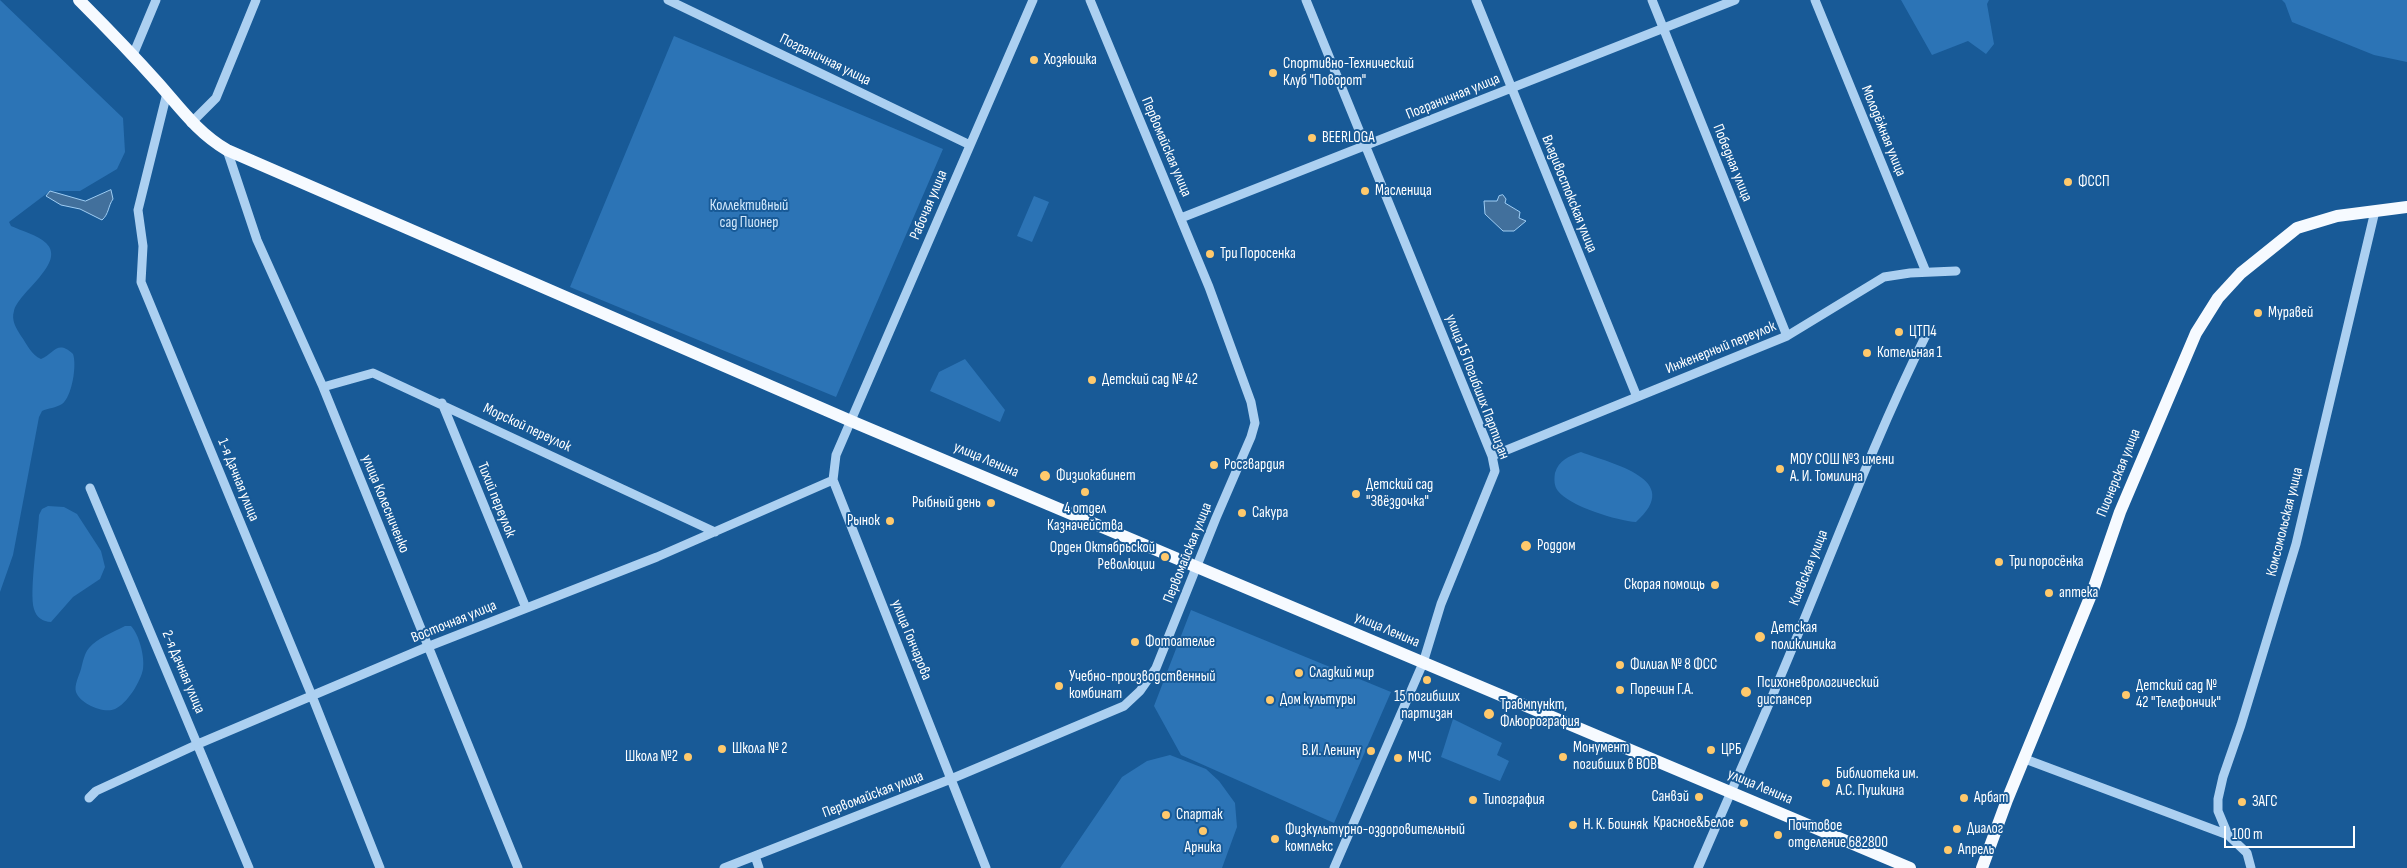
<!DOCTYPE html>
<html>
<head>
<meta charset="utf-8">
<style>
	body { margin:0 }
	#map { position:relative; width:2407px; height:868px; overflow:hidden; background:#185a97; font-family:"Sofia Sans Condensed",sans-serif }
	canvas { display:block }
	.scale { position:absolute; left:2224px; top:826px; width:131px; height:22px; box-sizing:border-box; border:2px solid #fff; border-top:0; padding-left:6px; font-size:15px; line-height:18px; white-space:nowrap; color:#fff; -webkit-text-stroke:4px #185a97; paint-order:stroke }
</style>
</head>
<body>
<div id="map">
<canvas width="2407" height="868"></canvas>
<div class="scale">100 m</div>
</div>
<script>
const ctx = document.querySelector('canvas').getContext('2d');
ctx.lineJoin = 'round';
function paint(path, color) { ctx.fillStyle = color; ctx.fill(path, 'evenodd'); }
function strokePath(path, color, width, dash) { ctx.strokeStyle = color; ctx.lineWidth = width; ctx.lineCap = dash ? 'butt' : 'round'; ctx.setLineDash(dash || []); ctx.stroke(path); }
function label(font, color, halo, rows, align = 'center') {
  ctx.font = font + ' "Sofia Sans Condensed",sans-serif'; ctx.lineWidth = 4; ctx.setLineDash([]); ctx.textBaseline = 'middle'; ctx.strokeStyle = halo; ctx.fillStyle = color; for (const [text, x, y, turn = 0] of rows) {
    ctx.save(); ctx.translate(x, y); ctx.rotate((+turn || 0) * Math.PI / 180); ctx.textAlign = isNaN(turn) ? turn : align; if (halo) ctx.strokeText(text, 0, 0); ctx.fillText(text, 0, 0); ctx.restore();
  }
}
const green = new Path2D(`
	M0,0l123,118 2,34 -8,17 -37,22h-30l-41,31 2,4c11,5 27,9 35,17 21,20 -28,49 -32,68 -3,9 2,17 7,25 6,8 10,19 20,23 13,-5 16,-20 32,-5 4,11 -1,43 -11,50 -6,4 -14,4 -20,7l-3,6 -26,138 -13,37z
	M1901,0h88l-2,4 7,40 -8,10 -18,-13 -36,14z
	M2282,0h125v62l-33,-7 -82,-33 -7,-19z
	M674,36l269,113 -107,248 -266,-110z
	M1034,196l15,6 -17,40 -15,-6z
	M965,359l40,51 -5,12 -70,-31 9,-19z
	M1581,452c31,12 104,27 55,70 -18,-1 -67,-16 -78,-31 -4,-5 -4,-12 -3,-18 4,-13 14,-17 26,-21z
	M48,506l16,1 13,7 24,37 4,16 -5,12 -27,18 -22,25c-8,0 -15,-5 -17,-13 -5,-16 4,-74 5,-94l3,-6z
	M1191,610l200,82 -57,131 -153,-68 -27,-49z
	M125,626h6c8,8 14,31 12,43 -2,12 -16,35 -28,40 -11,5 -35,-5 -39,-17 -2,-7 3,-16 5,-23 2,-7 3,-15 8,-21 8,-10 25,-16 36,-22z
	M1453,719l49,24 -5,12 12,6 -9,20 -59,-24z
	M1170,755l36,14 13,12 16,22 2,24 -15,41h-162l62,-91 25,-16z`);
const water = new Path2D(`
	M111,190l2,9c-5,7 -4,15 -11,21l-22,-11 -19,-4 -15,-9 4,-5 35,10z
	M1503,195l3,4 -1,4 15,9 -1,6 7,3 -12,10h-11l-18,-17 -1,-13h13l2,-5z`);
const minor = new Path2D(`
	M668,0l302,145
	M1306,0l186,456 3,15 -54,133 -18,59 -89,205
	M1476,0l161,397
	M1652,0l135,336
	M1815,0l111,272
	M133,55l23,-55
	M167,93l-29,117 5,36 -2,36 171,414 68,172
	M191,123l25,-25 40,-98
	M227,150l30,90 66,147 195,481
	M1181,218l554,-218
	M323,387l50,-14 342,159
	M442,403l84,205
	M1492,456l295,-120 97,-59 26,-4 46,-2
	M90,488l159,380
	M2025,759l203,76 19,18 4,15
	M89,798l7,-7 102,-47 229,-97 230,-90 176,-77
	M2228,835l-10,-24v-12l5,-22 18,-52 55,-181 79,-333
	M755,856l4,12
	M724,868l227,-89 173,-73 16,-15 16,-23 60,-150 35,-81 4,-14 -4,-21 -42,-115 -119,-287
	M986,868l-153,-388 3,-25 197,-455
	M1698,868c27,-63 55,-125 81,-188 49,-115 91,-232 147,-345`);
const major = new Path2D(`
	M79,0c27,27 54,55 80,84 22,25 39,49 68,66l624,271 1059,447
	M1982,868l25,-68 86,-210 27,-78 76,-179 22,-35 23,-25 56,-45 40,-12 70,-9`);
const markers = [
	[1034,60,5,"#ffc96c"],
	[1273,73,5,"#ffc96c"],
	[1312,138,5,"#ffc96c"],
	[2068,182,5,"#ffc96c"],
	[1365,191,5,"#ffc96c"],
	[1210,254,5,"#ffc96c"],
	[2258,313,5,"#ffc96c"],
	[1899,332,5,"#ffc96c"],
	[1867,353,5,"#ffc96c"],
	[1092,380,5,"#ffc96c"],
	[1214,465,5,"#ffc96c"],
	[1780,469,5,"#ffc96c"],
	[1045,476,6,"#ffc96c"],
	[1085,492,5,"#ffc96c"],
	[1356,494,5,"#ffc96c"],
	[991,503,5,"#ffc96c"],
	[1242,513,5,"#ffc96c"],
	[890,521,5,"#ffc96c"],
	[1526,546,6,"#ffc96c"],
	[1165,557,5,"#ffc96c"],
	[1999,562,5,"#ffc96c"],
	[1715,585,5,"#ffc96c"],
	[2049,593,5,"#ffc96c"],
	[1760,637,6,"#ffc96c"],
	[1135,642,5,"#ffc96c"],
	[1620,665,5,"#ffc96c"],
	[1299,673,5,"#ffc96c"],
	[1427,680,5,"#ffc96c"],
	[1059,686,5,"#ffc96c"],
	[1620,690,5,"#ffc96c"],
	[1746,692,6,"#ffc96c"],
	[2126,695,5,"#ffc96c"],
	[1270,700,5,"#ffc96c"],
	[1489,714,6,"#ffc96c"],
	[722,749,5,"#ffc96c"],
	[1711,750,5,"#ffc96c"],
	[1371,751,5,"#ffc96c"],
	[688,757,5,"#ffc96c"],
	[1563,757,5,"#ffc96c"],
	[1398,758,5,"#ffc96c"],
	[1826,783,5,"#ffc96c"],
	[1699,797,5,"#ffc96c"],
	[1964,798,5,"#ffc96c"],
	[1473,800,5,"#ffc96c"],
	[2242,802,5,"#ffc96c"],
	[1166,815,5,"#ffc96c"],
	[1744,823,5,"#ffc96c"],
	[1573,825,5,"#ffc96c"],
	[1957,829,5,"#ffc96c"],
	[1203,831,5,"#ffc96c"],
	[1778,835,5,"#ffc96c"],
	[1275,839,5,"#ffc96c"],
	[1948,850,5,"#ffc96c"]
];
const streetNames = [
	["Пограничная улица",825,60,26],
	["Пограничная улица",1453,97,-22],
	["Молодёжная улица",1883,131,68],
	["Первомайская улица",1166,147,67],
	["Победная улица",1732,163,68],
	["Владивостокская улица",1569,194,68],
	["Рабочая улица",929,205,-67],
	["Инженерный переулок",1721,348,-22],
	["улица 15 Погибших Партизан",1477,387,69],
	["Морской переулок",527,428,25],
	["улица Ленина",986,460,23],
	["Пионерская улица",2119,473,-68],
	["1-я Дачная улица",238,480,68],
	["Тихий переулок",496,500,68],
	["улица Колесниченко",385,504,68],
	["Комсомольская улица",2285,522,-76],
	["Первомайская улица",1188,553,-68],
	["Киевская улица",1809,568,-68],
	["Восточная улица",454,622,-22],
	["улица Ленина",1387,630,23],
	["улица Гончарова",911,640,68],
	["2-я Дачная улица",183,672,67],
	["улица Ленина",1760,787,23],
	["Первомайская улица",873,795,-21]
];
const poiNames = [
	["Хозяюшка",1044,60],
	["Спортивно-Технический",1283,64],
	["Клуб \"Поворот\"",1283,81],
	["BEERLOGA",1322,138],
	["ФССП",2078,182],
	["Масленица",1375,191],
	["Три Поросенка",1220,254],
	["Муравей",2268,313],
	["ЦТП4",1909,332],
	["Котельная 1",1877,353],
	["Детский сад № 42",1102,380],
	["МОУ СОШ №3 имени",1790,460],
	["А. И. Томилина",1790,477],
	["Росгвардия",1224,465],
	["Физиокабинет",1056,476],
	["Детский сад",1366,485],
	["\"Звёздочка\"",1366,502],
	["Рыбный день",981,503,"right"],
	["4 отдел",1085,509,"center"],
	["Казначейства",1085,526,"center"],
	["Сакура",1252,513],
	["Рынок",880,521,"right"],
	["Роддом",1537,546],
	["Орден Октябрьской",1155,548,"right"],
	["Революции",1155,565,"right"],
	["Три поросёнка",2009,562],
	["Скорая помощь",1705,585,"right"],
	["аптека",2059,593],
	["Детская",1771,628],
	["поликлиника",1771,645],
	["Фотоателье",1145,642],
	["Филиал № 8 ФСС",1630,665],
	["Сладкий мир",1309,673],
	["Учебно-производственный",1069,677],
	["комбинат",1069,694],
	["Психоневрологический",1757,683],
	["диспансер",1757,700],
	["Детский сад №",2136,686],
	["42 \"Телефончик\"",2136,703],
	["Поречин Г.А.",1630,690],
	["15 погибших",1427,697,"center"],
	["партизан",1427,714,"center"],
	["Дом культуры",1280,700],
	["Травмпункт,",1500,705],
	["Флюорография",1500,722],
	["Монумент",1573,748],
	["погибших в ВОВ",1573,765],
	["Школа № 2",732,749],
	["ЦРБ",1721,750],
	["В.И. Ленину",1361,751,"right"],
	["Школа №2",678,757,"right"],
	["МЧС",1408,758],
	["Библиотека им.",1836,774],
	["А.С. Пушкина",1836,791],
	["Санвэй",1689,797,"right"],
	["Арбат",1974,798],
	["Типография",1483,800],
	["ЗАГС",2252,802],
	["Спартак",1176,815],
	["Красное&Белое",1734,823,"right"],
	["Н. К. Бошняк",1583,825],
	["Почтовое",1788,826],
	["отделение 682800",1788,843],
	["Диалог",1967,829],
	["Физкультурно-оздоровительный",1285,830],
	["комплекс",1285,847],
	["Арника",1203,848,"center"],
	["Апрель",1958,850]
];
const parkNames = [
	["Коллективный",749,206],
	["сад Пионер",749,223]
];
paint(green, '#2c74b6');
paint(water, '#42709c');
strokePath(water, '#9fcdf3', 1);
strokePath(minor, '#acd0f1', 9);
strokePath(major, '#f6faff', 12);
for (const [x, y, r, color] of markers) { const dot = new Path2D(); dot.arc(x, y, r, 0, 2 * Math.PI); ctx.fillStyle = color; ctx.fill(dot); strokePath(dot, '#185a97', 2); }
label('15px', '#fff', '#185a97', streetNames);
label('15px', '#fff', '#185a97', poiNames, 'left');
label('15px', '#d3e9fc', '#185a97', parkNames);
</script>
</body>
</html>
